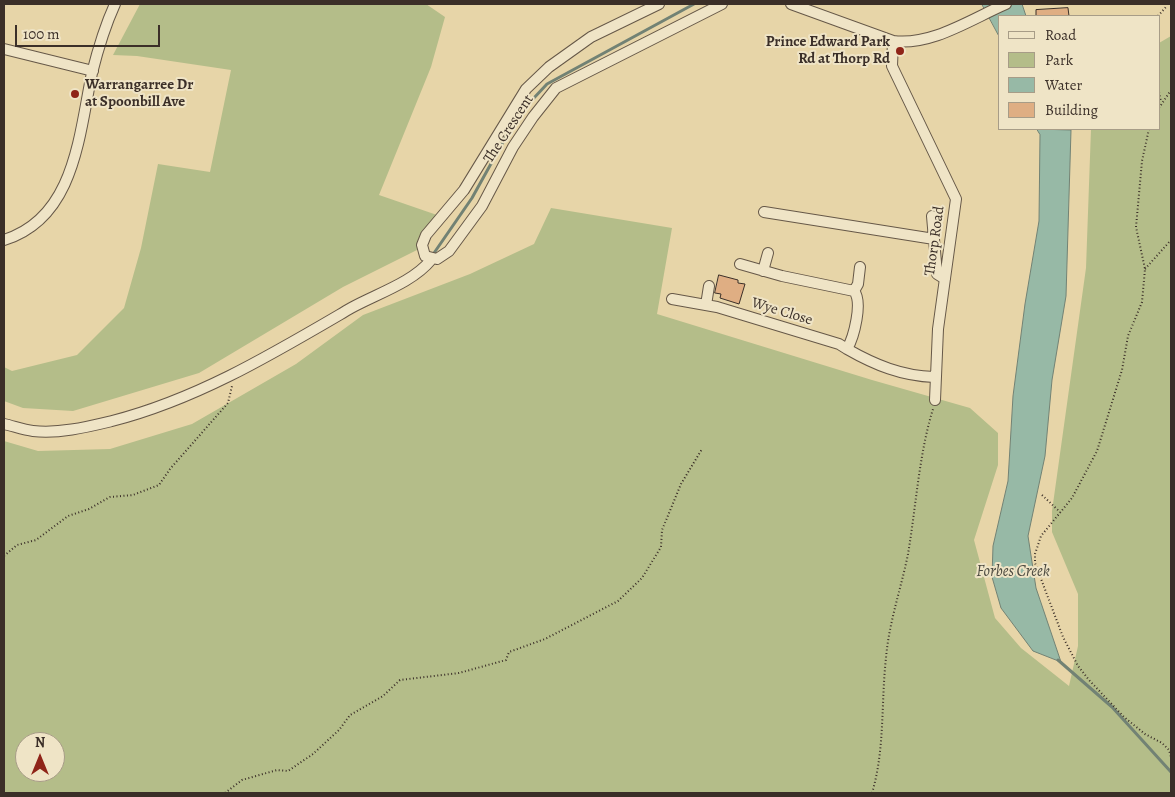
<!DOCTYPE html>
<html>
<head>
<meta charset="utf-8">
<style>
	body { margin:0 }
	#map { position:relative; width:1175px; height:797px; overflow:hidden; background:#e7d5a8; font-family:Alegreya,serif }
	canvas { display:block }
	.frame { position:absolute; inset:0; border:5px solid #3b2f28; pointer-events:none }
	.legend { position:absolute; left:998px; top:15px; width:162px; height:115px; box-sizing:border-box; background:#efe4c6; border:1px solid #a79c87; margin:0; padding:6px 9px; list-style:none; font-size:15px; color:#3b2f28 }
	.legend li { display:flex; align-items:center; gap:10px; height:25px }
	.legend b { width:25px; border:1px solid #a79c87 }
	.north { position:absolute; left:15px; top:732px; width:50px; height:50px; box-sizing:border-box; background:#efe4c6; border:1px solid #a79c87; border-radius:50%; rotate:0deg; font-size:14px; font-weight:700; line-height:20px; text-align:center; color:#3b2f28 }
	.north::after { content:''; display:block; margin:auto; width:18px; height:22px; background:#8f2418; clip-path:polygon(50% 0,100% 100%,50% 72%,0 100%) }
	.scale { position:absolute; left:15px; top:25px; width:145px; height:22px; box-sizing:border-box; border:2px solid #3b2f28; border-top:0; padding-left:6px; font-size:15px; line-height:18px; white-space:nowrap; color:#3b2f28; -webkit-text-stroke:4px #efe4c6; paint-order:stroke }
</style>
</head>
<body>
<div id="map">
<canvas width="1175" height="797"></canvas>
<div class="frame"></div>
<ul class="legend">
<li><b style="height:6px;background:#efe4c6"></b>Road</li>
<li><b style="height:14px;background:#b4bd89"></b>Park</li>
<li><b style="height:14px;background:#97b9a6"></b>Water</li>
<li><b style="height:14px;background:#dfae83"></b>Building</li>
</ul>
<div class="north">N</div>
<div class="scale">100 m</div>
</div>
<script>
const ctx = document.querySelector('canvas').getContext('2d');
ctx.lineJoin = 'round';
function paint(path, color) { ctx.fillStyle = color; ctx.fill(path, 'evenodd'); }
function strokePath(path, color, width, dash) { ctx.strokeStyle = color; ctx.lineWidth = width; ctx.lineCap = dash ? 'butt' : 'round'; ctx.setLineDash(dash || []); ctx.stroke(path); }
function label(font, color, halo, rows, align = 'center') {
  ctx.font = font + ' Alegreya,serif'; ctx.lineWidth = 4; ctx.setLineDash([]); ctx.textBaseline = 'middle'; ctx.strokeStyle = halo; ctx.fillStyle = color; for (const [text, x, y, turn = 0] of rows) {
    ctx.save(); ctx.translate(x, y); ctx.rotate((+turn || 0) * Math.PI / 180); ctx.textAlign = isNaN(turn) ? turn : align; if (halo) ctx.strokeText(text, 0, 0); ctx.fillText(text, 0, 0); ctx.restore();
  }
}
const green = new Path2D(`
	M140,4h286l19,13 -14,50 -52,128 58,20 -18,23 -2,12 -74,37 -144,86 -126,38 -50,-3 -19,-7v-34l8,4 65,-16 47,-47 17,-60 17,-84 52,8 21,-102 -94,-14 -24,-1z
	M1171,36v757h-1167v-352l34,10 72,-2 82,-25 104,-60 67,-49 107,-41 64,-30 17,-36 121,20 -15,86 215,66 98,28 28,25v32l-24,75 21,78 26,30 48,38 9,-40v-52l-26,-62v-21l34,-243 5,-139h68v-86zM25,742h30v30h-30z`);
const water = new Path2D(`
	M982,4h40l4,12h-27v20z
	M1037,129l34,1 -5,166 -14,84 -7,76 -17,80 8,52 25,74 -28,-11 -32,-43 -9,-31 1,-31 15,-65 5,-85 12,-92 14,-83 1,-86z`);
const stream = new Path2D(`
	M434,253l38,-55 46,-83 29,-31 147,-80
	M1058,660l54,47 59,65`);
const building = new Path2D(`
	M1068,8l1,8h-33v-6z
	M719,275l19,5v3l7,1 -6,20 -19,-6 1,-4 -6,-1z`);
const path = new Path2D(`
	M1158,16l8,-9v-3
	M1159,92l2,10
	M1159,108l12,-18
	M1149,129l-7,32 -6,66 9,42 -3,33 -14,34 -6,34 -25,81 -25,47 -31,38 -6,18v9l28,74 15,29 11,14 35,37 21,17 17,9 7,7 2,7
	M1145,269l26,-29
	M1042,495l18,17
	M4,556l13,-11 19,-5 32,-24 21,-7 21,-12 23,-2 26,-10 11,-16 58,-66 4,-17
	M225,793l17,-13 35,-10 11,1 25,-17 26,-24 11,-15 33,-19 17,-16 59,-7 47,-13 3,-8 36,-13 73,-38 24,-23 19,-31 1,-17 19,-46 21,-35
	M872,793c13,-43 9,-91 14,-135 3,-36 15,-69 22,-104 8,-47 11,-100 25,-145`);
const minor = new Path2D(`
	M659,4l-68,33 -42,30 -23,22 -62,101 -38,45 -4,10 3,11 12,3 12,-8 33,-45 31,-59 20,-30 23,-29 166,-84
	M791,4l102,37c39,5 78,-22 113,-37
	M893,41l-1,25 64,133 -18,130 -3,71
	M4,49l89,22
	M764,212l170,27
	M932,216l5,58 8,5
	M4,240c71,-22 75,-105 88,-167 6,-24 13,-47 23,-69
	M740,264l42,12 72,15c9,11 0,46 -7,58 28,16 55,27 87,28
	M763,271l5,-18
	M854,291l4,-7 2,-17
	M672,299l45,8 122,37 8,5
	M706,305l3,-19
	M4,424c9,2 20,6 29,7 26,3 54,-4 79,-10 86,-22 162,-68 239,-113 25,-14 61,-25 80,-48`);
const markers = [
	[900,51,5,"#8f2418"],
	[75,94,5,"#8f2418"]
];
const poiNames = [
	["Prince Edward Park",890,42],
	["Rd at Thorp Rd",890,59],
	["Warrangarree Dr",85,85,"left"],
	["at Spoonbill Ave",85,102,"left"]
];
const streetNames = [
	["The Crescent",509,129,-57],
	["Thorp Road",935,241,-82],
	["Wye Close",782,312,17]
];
const waterNames = [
	["Forbes Creek",1013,572]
];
paint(green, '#b4bd89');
paint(water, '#97b9a6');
strokePath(water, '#728274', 1);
strokePath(stream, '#728274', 3);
paint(building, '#dfae83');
strokePath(building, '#3b2f28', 1);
strokePath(minor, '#665848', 12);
strokePath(path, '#3b2f28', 2, [1, 2.5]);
strokePath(minor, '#efe4c6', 10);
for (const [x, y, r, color] of markers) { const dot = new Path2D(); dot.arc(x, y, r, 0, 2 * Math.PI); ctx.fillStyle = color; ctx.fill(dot); strokePath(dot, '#efe4c6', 2); }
label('bold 15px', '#3b2f28', '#efe4c6', poiNames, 'right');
label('15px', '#3b2f28', '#efe4c6', streetNames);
label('italic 16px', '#4d4b41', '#efe4c6', waterNames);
</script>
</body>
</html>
